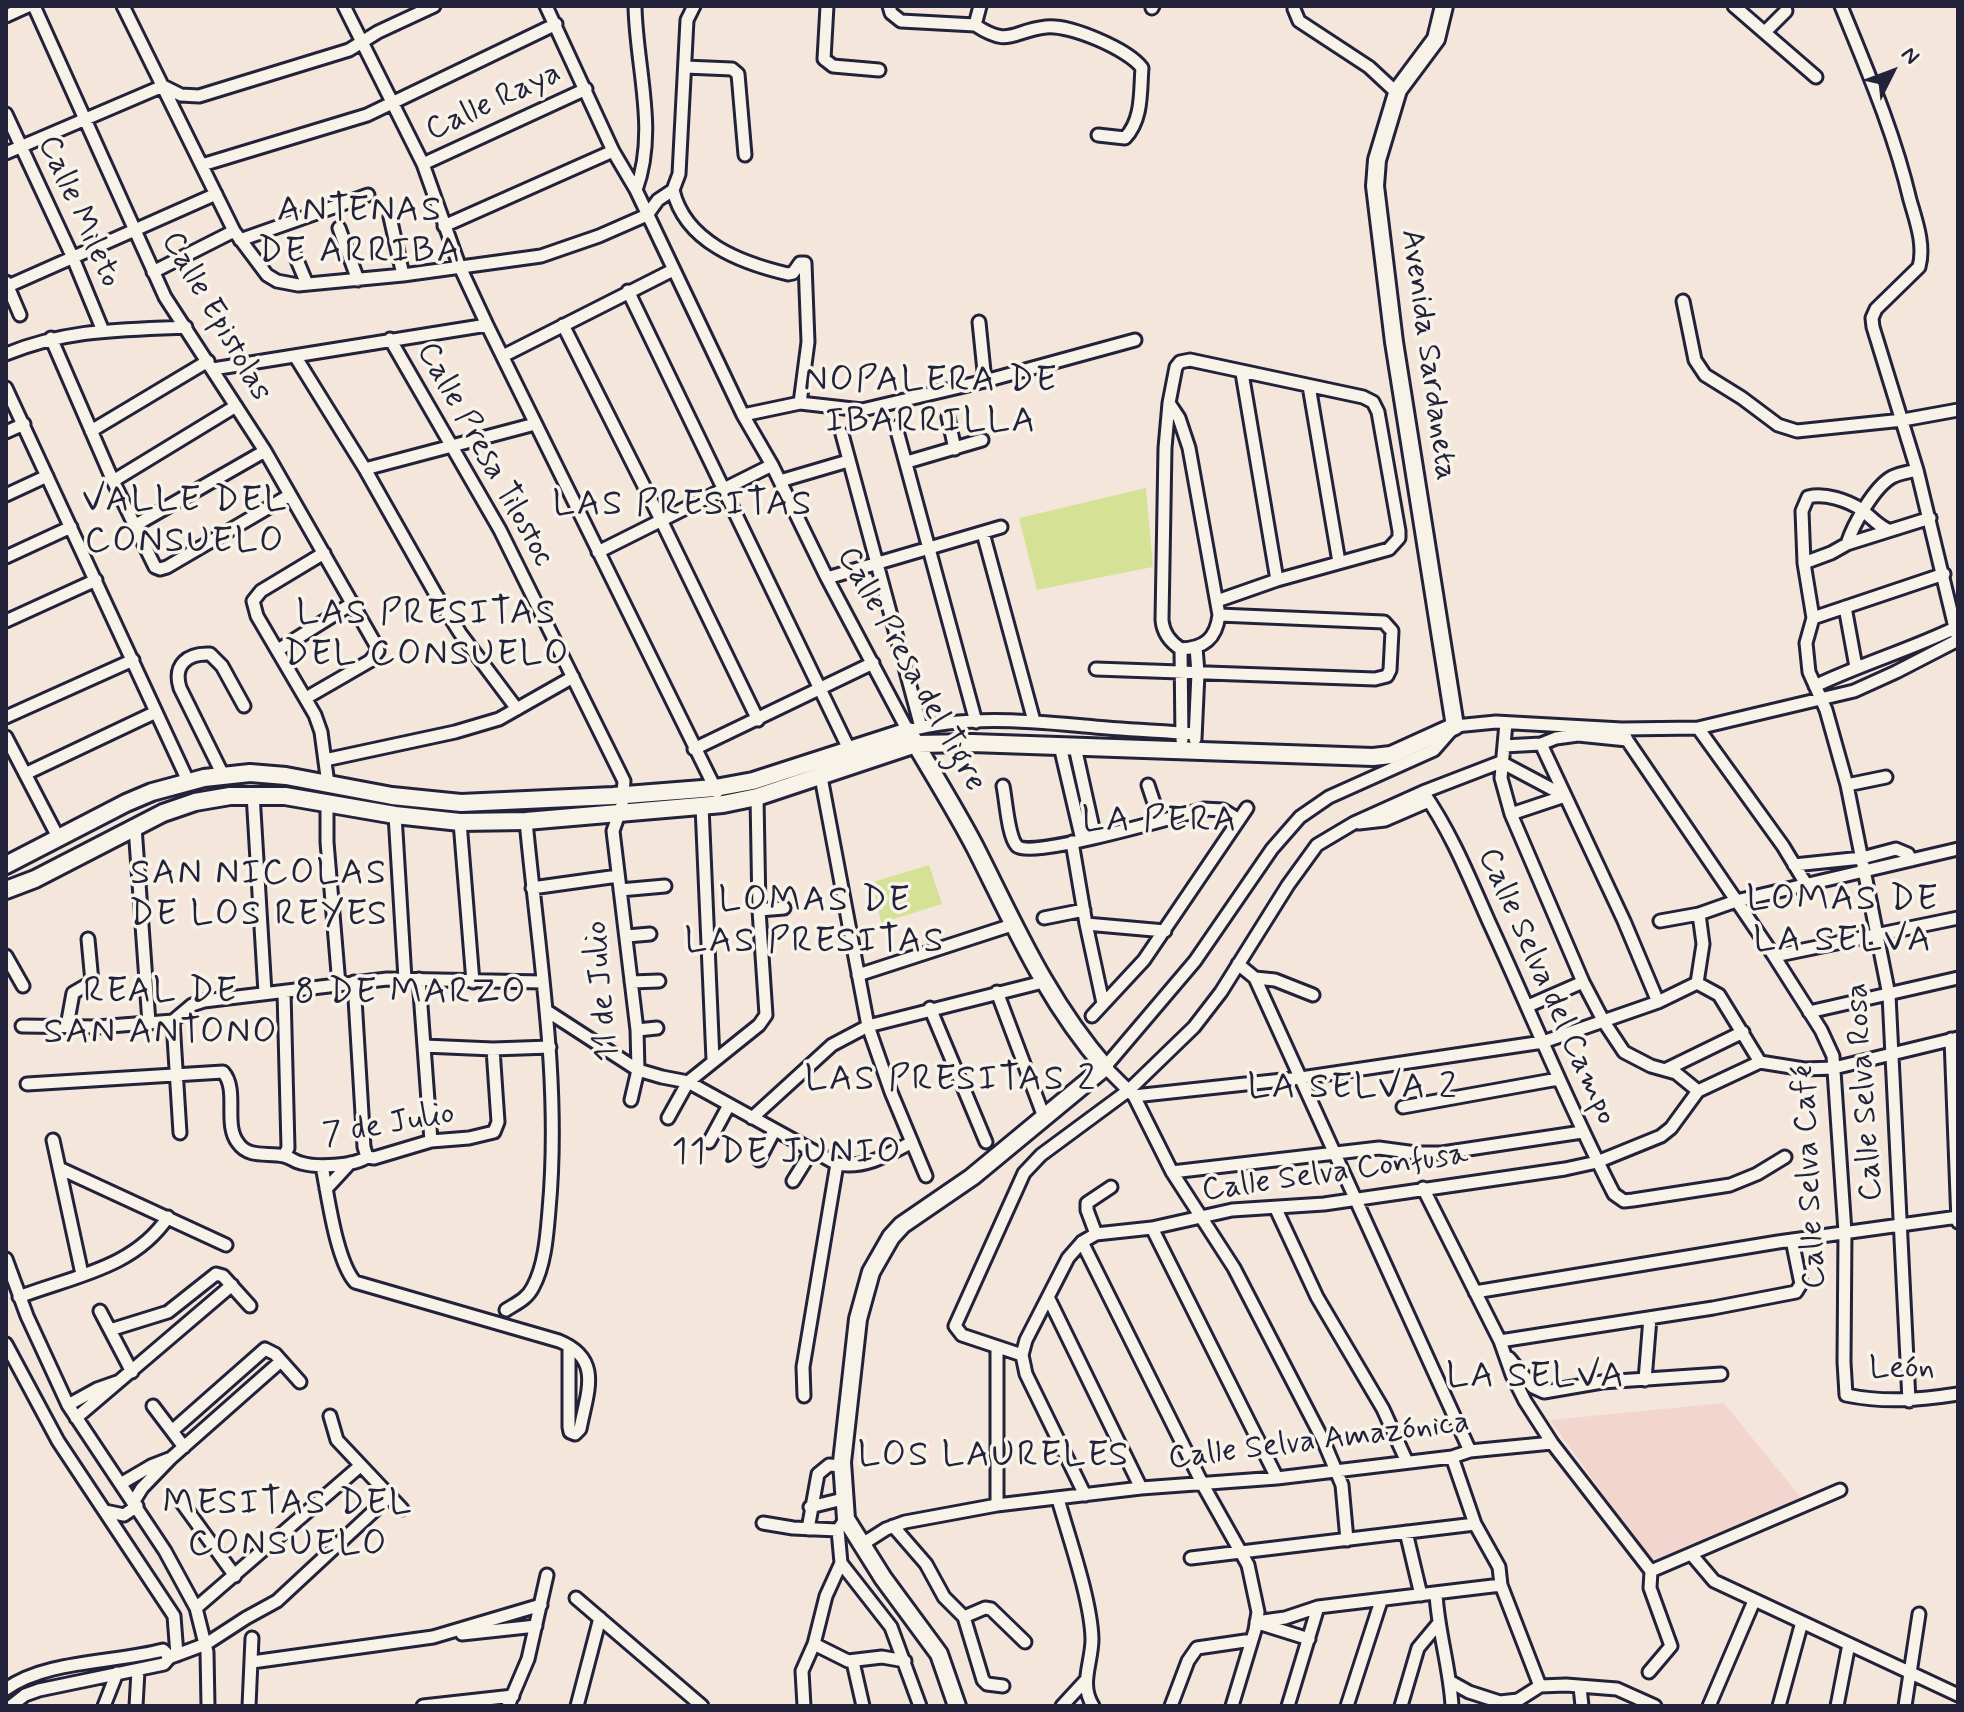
<!DOCTYPE html>
<html>
<head>
<meta charset="utf-8">
<style>
	body { margin:0 }
	#map { position:relative; width:1964px; height:1712px; overflow:hidden; background:#f5e6dc; font-family:Mynerve,sans-serif }
	canvas { display:block }
	.frame { position:absolute; inset:0; border:8px solid #22223b; pointer-events:none }
	.north { position:absolute; left:1852px; top:32px; width:80px; height:80px; -webkit-text-stroke:6px #f7f3e8; paint-order:stroke; rotate:48deg; font-size:22px; font-weight:700; line-height:32px; text-align:center; color:#22223b }
	.north::after { content:''; display:block; margin:auto; width:28px; height:36px; background:#22223b; clip-path:polygon(50% 0,100% 100%,50% 72%,0 100%) }
</style>
</head>
<body>
<div id="map">
<canvas width="1964" height="1712"></canvas>
<div class="frame"></div>
<div class="north">N</div>
</div>
<script>
const ctx = document.querySelector('canvas').getContext('2d');
ctx.lineJoin = 'round';
function paint(path, color) { ctx.fillStyle = color; ctx.fill(path, 'evenodd'); }
function strokePath(path, color, width, dash) { ctx.strokeStyle = color; ctx.lineWidth = width; ctx.lineCap = dash ? 'butt' : 'round'; ctx.setLineDash(dash || []); ctx.stroke(path); }
function label(font, color, halo, rows, align = 'center') {
  ctx.font = font + ' Mynerve,sans-serif'; ctx.lineWidth = 7; ctx.setLineDash([]); ctx.textBaseline = 'middle'; ctx.strokeStyle = halo; ctx.fillStyle = color; for (const [text, x, y, turn = 0] of rows) {
    ctx.save(); ctx.translate(x, y); ctx.rotate((+turn || 0) * Math.PI / 180); ctx.textAlign = isNaN(turn) ? turn : align; if (halo) ctx.strokeText(text, 0, 0); ctx.fillText(text, 0, 0); ctx.restore();
  }
}
const built = new Path2D(`
	M1724,1403l88,108 -36,7 -124,44 -102,-142z`);
const green = new Path2D(`
	M1146,488l7,79 -116,23 -18,-72z
	M929,865l13,39 -61,19 -8,-41z`);
const street = new Path2D(`
	M34,6l131,291 100,154 112,196 1,4 -8,10 -64,37
	M123,6l111,225 33,44 10,6 21,4 105,-10 138,-19 58,-20 48,-21 11,-15 15,-10 6,-16 8,-154 7,-14
	M344,6l79,158 36,101 28,60 230,467
	M546,6l67,145 23,39 107,225 29,50 55,113 81,153c56,-16 120,-10 177,-5 37,4 74,5 110,8
	M635,6c1,61 23,124 1,184
	M827,6l-3,53 9,7 46,4
	M889,6l2,7 10,8 74,4 5,-19
	M1734,6l82,71
	M1152,8l1,-2
	M1294,9l5,12 70,46 28,26
	M6,16l22,-10
	M975,25c35,23 36,6 71,2 23,-3 82,22 96,41 -2,23 1,51 -17,70l-27,-3
	M1765,32l21,-21
	M685,67l47,2 6,5 7,81
	M6,114l67,144 30,73
	M6,153l157,-67 18,9 18,1 150,-46 29,-18 56,-26
	M423,164l163,-75
	M202,165l165,-50 189,-91
	M673,190c12,52 68,73 115,84l5,-1 7,-10h5l3,79 -8,61
	M390,217l13,58
	M444,226l169,-75
	M339,228l19,52
	M240,240l128,-45
	M294,253l13,31
	M153,272l81,-41
	M6,282l14,33
	M6,287l210,-93
	M628,291l221,458
	M1683,301l12,59 10,15 37,23 36,27 19,6 106,-11 55,-10
	M979,322l6,59
	M563,325l98,195 97,200
	M51,338l62,143 42,86 5,2 7,-2 123,-72
	M390,339l110,191 124,251 -2,24 -9,26 24,199 1,40 -7,30
	M6,354c61,-25 115,-24 180,-27
	M295,356l70,113 70,124 25,40 57,76
	M503,356l170,-86
	M213,369l274,-44
	M1242,373l35,207
	M1309,386l30,176
	M6,388l182,393
	M1169,403l10,15 10,30 30,167c-3,24 -15,33 -38,34 -11,-7 -18,-17 -19,-29l3,-172 4,-45 7,-36 4,-5 10,-2 173,37 10,5 5,10 21,119v7l-10,11 -112,31 -60,21
	M743,415l57,-12 62,7 123,-29 150,-41
	M948,417l7,32
	M896,427l80,295
	M91,431l117,-70
	M6,432l18,-8
	M842,434l79,293
	M907,462l75,-22
	M365,469l170,-45
	M113,481l123,-75
	M780,481l68,-20
	M6,495l41,-19
	M134,526l131,-75
	M983,533l51,188
	M1847,544c6,-19 27,-57 45,-67 7,-4 17,-5 25,-7
	M598,552l174,-87
	M324,553l-63,38 -8,10 4,15 58,99 6,17 7,52
	M6,557l65,-30
	M1804,563l-2,-52 6,-14c17,-4 39,3 54,13 9,7 15,15 26,20
	M827,578l174,-51
	M1845,607l11,60
	M1813,618l131,-44
	M6,621l90,-41
	M1181,649l1,91
	M278,650l75,-47
	M1096,669l279,10 12,-3 3,-6 2,-39 -8,-9 -165,-7
	M1815,686c46,-22 94,-36 140,-58
	M6,717l127,-57
	M1506,723l-5,55 10,36 72,168 21,40 20,30 27,14 25,7 22,18 62,-29 44,7 30,-1 124,-30
	M1698,728l85,118 23,38
	M1622,729l5,11 147,216 47,74 12,26 12,176 -1,130 2,33c39,8 73,5 112,-1
	M6,737l53,102
	M1195,739l3,-66 -2,-26
	M1541,744l83,177 34,81
	M1060,746l22,94
	M1504,746l37,-2 15,-6 22,-3 49,5
	M1075,747l20,90
	M694,749l179,-86
	M325,760l130,-28 44,-13 74,-42
	M25,774l131,-62
	M223,775l-43,-87c-7,-23 7,-35 30,-34l12,12 22,40
	M821,777l47,249 23,66 35,84
	M1148,785l12,36
	M1847,785l39,-8
	M1003,786c3,14 5,51 14,60 14,13 161,-30 187,-37l19,1 16,10
	M1423,792c28,40 46,85 66,130 42,91 79,183 125,272l10,7 9,-1 97,-15 27,-11 28,-17
	M253,794l12,199
	M327,803v39l12,143
	M702,806l11,254
	M1511,814l54,-18
	M395,815l10,164
	M460,822l13,160
	M1359,823l26,-3 44,-19
	M135,827l14,196
	M1072,842l14,82 17,79
	M1794,865l68,-7 34,-9 12,5 3,6
	M532,888l86,-12
	M620,890l45,-4
	M759,910l25,-2
	M1044,918l40,-8
	M1660,921l39,-7 37,-13 222,-52
	M1086,924l79,7
	M627,936l23,-2
	M6,956l17,30
	M1774,956l184,-38
	M1238,964l17,14 215,473
	M858,975l154,-50
	M1255,978l20,2 38,15
	M419,979l12,162
	M354,982l10,165 3,10
	M631,982l28,-1
	M1697,983l22,12 41,67
	M1697,983l6,-39 -4,-30
	M997,992l47,125
	M1528,1006l55,-24
	M930,1008l56,134
	M547,1011l91,59 24,7 26,5 149,82c28,5 51,-9 75,-22
	M1809,1012l149,-34
	M1092,1016l52,-56 103,-152
	M173,1021l7,112
	M22,1026l75,1 76,-6 19,-16 12,-4 183,-22 156,3
	M67,1026l6,-33 19,-11 -4,-43
	M637,1030l20,-2
	M1951,1039l7,183
	M424,1046l69,3 57,-2
	M1667,1069l76,-37
	M27,1084l196,-12c16,18 0,52 15,71 11,16 30,9 46,13 6,1 11,6 17,7 16,5 53,3 66,-6l7,1 57,-17 38,-3 25,-6 4,-10 -5,-73
	M1134,1096l167,-18 242,-36 115,-40 39,-19
	M1403,1107l155,-28
	M668,1118l20,-36 71,-57 7,-10 -7,-105 -2,-113
	M752,1118l80,-73 36,-19 175,-44
	M53,1140l29,134
	M709,1142l20,-37
	M284,1156l4,-8 -4,-156
	M759,1160l15,-29
	M322,1166c6,30 14,94 33,116l204,59c44,18 28,51 21,88l-5,5 -5,-2 -1,-5v-81
	M59,1168l167,77
	M1172,1172l207,-24 37,5h26l140,-21
	M793,1181l18,-29
	M1423,1188l77,153 12,34 13,26 27,42 99,128
	M326,1189l24,-26
	M1276,1209l41,88 66,112 24,53
	M1152,1228l125,250
	M1096,1234l-9,-24v-7l24,-16
	M1082,1242l121,243 45,80 10,47 -3,18 -23,76
	M6,1259l21,57 41,89 97,146 31,57 11,44 1,54
	M1475,1292l303,-50 180,-25
	M19,1297c55,-21 115,-29 149,-80
	M1048,1297l93,191
	M506,1310c11,-7 21,-11 27,-23 12,-22 14,-53 16,-77 12,-131 -11,-260 -23,-389
	M100,1311l32,61
	M110,1330l58,-18 48,-38 7,2 27,30
	M1500,1341l213,-33 83,-16 5,-8 -9,-44
	M6,1344l52,97 116,175 3,39
	M997,1347v158
	M1022,1355l-60,-20 -7,-9 69,-153 17,-18 88,-65 65,-63 27,-35 67,-107 29,-40 37,-22 69,-31 78,-30 64,34
	M1509,1358l24,29 11,5 58,-10 119,-8
	M1645,1380l5,-62
	M804,1396l-1,-29 34,-203
	M1909,1401l-20,-406 -42,-210 -21,-75 -17,-38 -3,-29 7,-25 -9,-55 27,-10 16,-9 83,-26
	M68,1405l29,-16 20,-7
	M153,1406l31,41
	M330,1416l7,24 65,69
	M76,1418l156,-133
	M172,1431l93,-82 10,5 25,28
	M1452,1457l23,67 24,43 2,18 39,101
	M122,1483l29,-17 18,-7
	M1085,1495l-59,-121 -4,-19 4,-15 42,-82 14,-16 14,-8 56,-6 80,-18 92,-6 241,-35 32,-7 64,-26 10,-8 27,-37
	M1058,1499c11,39 33,101 34,140 0,24 -13,45 1,67
	M134,1501l8,-13 28,-29 111,-98
	M182,1503l53,73
	M810,1507l33,-8
	M105,1511l19,4 13,-9
	M763,1523l30,5 45,2 4,-6
	M893,1526l33,38 18,33 20,20 19,63 4,4 16,2
	M808,1529l10,-55 11,-9 13,1
	M838,1530l3,33 50,64 29,79
	M1406,1532l15,63
	M1347,1540l-5,-55 -19,-45 -89,-172 -62,-96 -38,-76 -29,-29 90,-106 77,-112 28,-32 29,-20 105,-47 21,-24 41,-4 126,7 76,-1 156,-37 42,-19 62,-32 -41,-170 -44,-143 -1,-9 4,-9 43,-42c6,-22 -3,-46 -9,-67 -16,-68 -43,-130 -69,-194
	M861,1545l25,-16 19,-7 92,-17 144,-17 136,-10 175,-21 18,-6 82,-8
	M1692,1555l22,26 244,114
	M1191,1558l284,-34
	M1651,1571l189,-81
	M1436,1594c2,38 14,74 16,112
	M576,1598l126,108
	M196,1608l164,-142
	M964,1617l21,-9 6,1 34,33
	M1256,1622l29,-4 33,-11 183,-22
	M1261,1624l48,15
	M462,1634l74,-8
	M814,1644l34,17 34,-4 23,4
	M171,1657l35,-13 40,-26 31,-17 113,-105
	M252,1662l181,-25 108,-32
	M853,1662l10,44
	M1649,1672l22,-26 -21,-58 1,-17
	M1451,1682l18,10 31,10 18,-2 22,-14 26,-1 51,4 38,17
	M1580,1687l2,19
	M6,1689c40,-29 109,-26 157,-39l7,7 -6,7 -125,26 -14,5 -14,11
	M104,1706l13,-33
	M136,1706l2,-35
	M249,1706l3,-68
	M423,1706l90,-10
	M508,1706l20,-47 19,-84
	M577,1706l23,-88
	M804,1706l-2,-35 12,-27 12,-48 15,-33
	M1062,1706l23,-25
	M1171,1706l17,-45 9,-13 55,-8
	M1288,1706l30,-99
	M1347,1706l34,-105
	M1401,1706l17,-58 20,-24
	M1709,1706l45,-105
	M1779,1706l23,-84
	M1837,1706l12,-62
	M1905,1706l14,-92`);
const secondary = new Path2D(`
	M6,865l120,-62 26,-11 52,-14 46,-5 36,3 106,20 69,7 152,-7 102,-8 38,-7 155,-50c22,38 46,76 67,116 39,77 72,154 130,220l-133,110 -70,48 -11,12 -20,35 -13,47 -16,143 4,57 37,59 56,76 18,52
	M6,890l29,-11 128,-66 32,-11 35,-6h55l110,19 65,7 66,-1 197,-17 34,-7 159,-53 56,-1 401,14 18,-2 64,-29 -61,-384 -19,-156 2,-26 21,-70 38,-51 8,-33`);
const streetNames = [
	["Calle Raya",494,103,-25],
	["Calle Mileto",78,212,66],
	["Calle Epistolas",215,317,60],
	["Avenida Sardaneta",1427,355,82],
	["Calle Presa Tilostoc",484,455,61],
	["Calle Presa del Tigre",910,670,61],
	["Calle Selva del Campo",1546,987,66],
	["11 de Julio",604,991,-95],
	["Calle Selva Rosa",1866,1092,-94],
	["7 de Julio",389,1126,-10],
	["Calle Selva Confusa",1335,1174,-8],
	["Calle Selva Café",1811,1177,-93],
	["León",1902,1370,-1],
	["Calle Selva Amazónica",1319,1442,-7]
];
const quarterNames = [
	["ANTENAS",360,212],
	["DE ARRIBA",360,253],
	["NOPALERA DE",931,382],
	["IBARRILLA",931,423],
	["VALLE DEL",185,502],
	["CONSUELO",185,543],
	["LAS PRESITAS",683,506],
	["LAS PRESITAS",427,615],
	["DEL CONSUELO",427,656],
	["LA PERA",1160,822],
	["SAN NICOLAS",259,875],
	["DE LOS REYES",259,916],
	["LOMAS DE",1843,901],
	["LA SELVA",1843,942],
	["LOMAS DE",815,902],
	["LAS PRESITAS",815,943],
	["REAL DE",161,993],
	["SAN ANTONO",161,1034],
	["8 DE MARZO",411,994],
	["LAS PRESITAS 2",951,1081],
	["LA SELVA 2",1353,1089],
	["11 DE JUNIO",787,1154],
	["LA SELVA",1536,1378],
	["LOS LAURELES",994,1457],
	["MESITAS DEL",288,1505],
	["CONSUELO",288,1546]
];
paint(built, '#f2d6ce');
paint(green, '#d5e295');
strokePath(street, '#22223b', 17);
strokePath(secondary, '#22223b', 22);
strokePath(street, '#f7f3e8', 11);
strokePath(secondary, '#f7f3e8', 16);
label('32px', '#22223b', '#f7f3e8', streetNames);
ctx.letterSpacing = '2px';
label('36px', '#22223b', '#f7f3e8', quarterNames);
ctx.letterSpacing = '0px';
</script>
</body>
</html>
